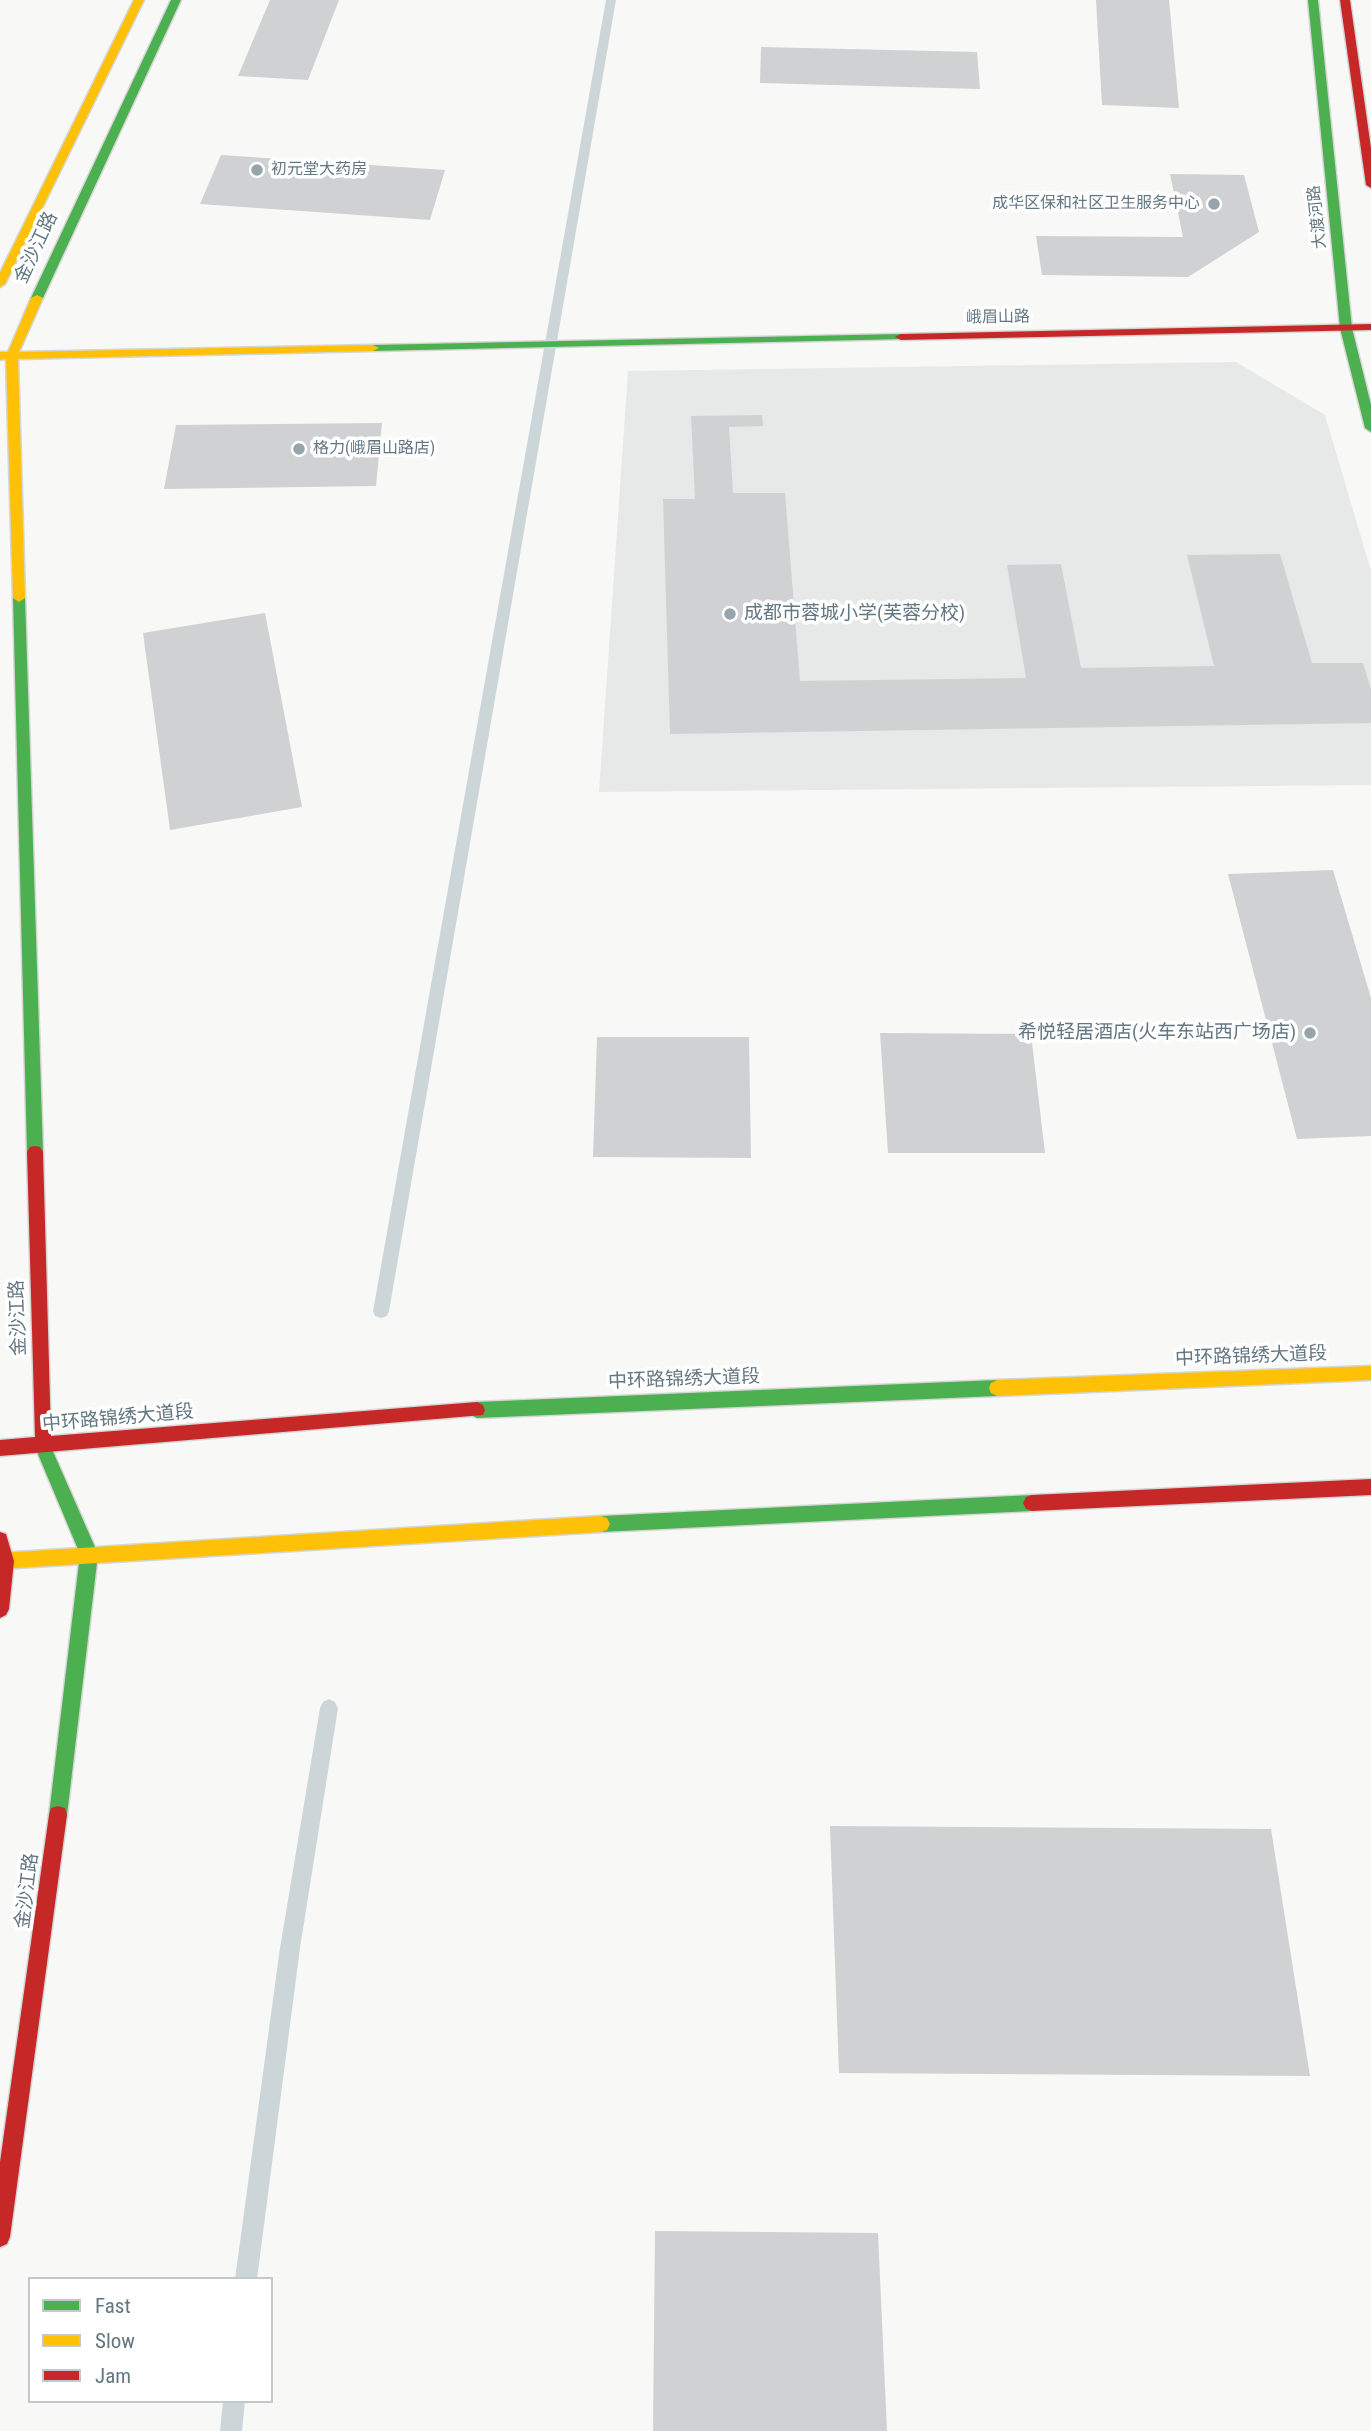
<!DOCTYPE html>
<html>
<head>
<meta charset="utf-8">
<style>
	body { margin:0 }
	#map { position:relative; width:1371px; height:2431px; overflow:hidden; background:#f8f8f7; font-family:"Roboto Condensed",sans-serif }
	canvas { display:block }
	.legend { position:absolute; left:28px; top:2277px; width:245px; height:126px; box-sizing:border-box; background:#fff; border:2px solid #c1c9cd; margin:0; padding:9px 12px; list-style:none; font-size:21px; color:#637782 }
	.legend li { display:flex; align-items:center; gap:14px; height:35px }
	.legend b { width:35px; border:2px solid #c1c9cd }
</style>
</head>
<body>
<div id="map">
<canvas width="1371" height="2431"></canvas>
<ul class="legend">
<li><b style="height:9px;background:#4caf50"></b>Fast</li>
<li><b style="height:9px;background:#ffc107"></b>Slow</li>
<li><b style="height:9px;background:#c62828"></b>Jam</li>
</ul>
</div>
<script>
const ctx = document.querySelector('canvas').getContext('2d');
ctx.lineJoin = 'round';
function paint(path, color) { ctx.fillStyle = color; ctx.fill(path, 'evenodd'); }
function strokePath(path, color, width, dash) { ctx.strokeStyle = color; ctx.lineWidth = width; ctx.lineCap = dash ? 'butt' : 'round'; ctx.setLineDash(dash || []); ctx.stroke(path); }
function label(font, color, halo, rows, align = 'center') {
  ctx.font = font + ' "Roboto Condensed","Noto Sans SC",sans-serif'; ctx.lineWidth = 7; ctx.setLineDash([]); ctx.textBaseline = 'middle'; ctx.strokeStyle = halo; ctx.fillStyle = color; for (const [text, x, y, turn = 0] of rows) {
    ctx.save(); ctx.translate(x, y); ctx.rotate((+turn || 0) * Math.PI / 180); ctx.textAlign = isNaN(turn) ? turn : align; if (halo) ctx.strokeText(text, 0, 0); ctx.fillText(text, 0, 0); ctx.restore();
  }
}
const built = new Path2D(`
	M1236,362l89,53 46,156v214l-772,7 29,-421z`);
const stream = new Path2D(`
	M606,0h10l-227,1311 -2,5 -6,2 -6,-2 -2,-5z
	M329,1699l6,3 3,6 -38,240 -43,331h-22l45,-331 40,-240 3,-6z
	M223,2401h22l-3,30h-22z`);
const building = new Path2D(`
	M270,0h69l-31,80 -70,-4z
	M1096,0h73l10,108 -77,-3z
	M761,47l216,5 3,37 -220,-6z
	M221,155l224,15 -15,50 -230,-16z
	M1170,174l74,1 15,57 -71,45 -146,-2 -6,-39 147,1z
	M762,415l1,11 -34,1 4,66h52l15,188 226,-3 -19,-113 54,-1 20,104 133,-2 -27,-111 93,-1 32,109h51l8,26v34l-701,11 -7,-235h32l-4,-83z
	M382,423l-6,63 -212,3 12,-64z
	M265,613l37,194 -132,23 -27,-197z
	M1333,870l38,128v138l-74,3 -69,-265z
	M880,1033l151,1 14,119h-157z
	M597,1037h152l2,121 -158,-1z
	M830,1826l441,3 39,247 -471,-3z
	M655,2231l223,2 9,198h-234z`);
const fast = new Path2D(`
	M171,0h10l-138,298 -10,2 -2,-2z
	M1308,0h10l34,328 19,77v27l-6,-4 -25,-100z
	M901,334l6,3 -2,2 -532,12 -6,-3 6,-3z
	M19,594l6,4 18,554 -3,5h-10l-3,-5 -14,-554z
	M997,1380l6,3 2,5 -2,5 -6,3 -520,22 -6,-3 -2,-5 2,-5 6,-3z
	M43,1431l6,3 2,13 47,107 -31,261 -2,7 -7,2 -7,-2 -2,-7 31,-261 -45,-107 2,-13z
	M1032,1495l6,2 3,6 -3,6 -6,2 -431,21 -6,-2 -3,-6 3,-6 6,-2z`);
const slow = new Path2D(`
	M134,0h10l-139,284 -5,3v-14z
	M37,295l6,3 -24,54 354,-7 6,3 -6,3 -355,8 7,239 -6,4 -6,-4 -7,-239 -6,1v-8h8l23,-54z
	M1371,1366v14l-374,16 -6,-3 -2,-5 2,-5 6,-3z
	M601,1516l6,2 3,6 -3,6 -6,2 -601,37v-16z`);
const jam = new Path2D(`
	M1340,0h10l21,148v40l-5,-3z
	M1371,324v6l-470,10 -6,-3 6,-3z
	M35,1146l5,1 3,5 8,284 426,-34 6,3 2,5 -2,5 -483,41v-16l35,-3 -8,-285 3,-5z
	M1371,1479v16l-339,16 -6,-2 -3,-6 3,-6 6,-2z
	M0,1532l6,2 8,27 -5,48 -3,6 -6,3z
	M58,1806l7,2 2,7 -57,422 -3,7 -7,3v-85l49,-347 2,-7z`);
const markers = [
	[257,170,7,"#97a4ab"],
	[1214,204,7,"#97a4ab"],
	[299,449,7,"#97a4ab"],
	[730,614,7,"#97a4ab"],
	[1310,1033,7,"#97a4ab"]
];
const farPoinames = [
	["初元堂大药房",271,170],
	["成华区保和社区卫生服务中心",1200,204,"right"],
	["格力(峨眉山路店)",313,449]
];
const farStreetnames = [
	["大渡河路",1318,217,-96],
	["峨眉山路",998,318,-1]
];
const streetNames = [
	["金沙江路",37,248,-65],
	["金沙江路",19,1318,-92],
	["中环路锦绣大道段",1251,1357,-2],
	["中环路锦绣大道段",684,1380,-2],
	["中环路锦绣大道段",118,1419,-5],
	["金沙江路",28,1891,-83]
];
const poiNames = [
	["成都市蓉城小学(芙蓉分校)",744,614],
	["希悦轻居酒店(火车东站西广场店)",1296,1033,"right"]
];
paint(built, '#e7e9e8');
paint(stream, '#ccd6d8');
paint(building, '#cfd1d2');
strokePath(fast, '#d5d6d6', 3);
strokePath(slow, '#d5d6d6', 3);
strokePath(jam, '#d5d6d6', 3);
paint(fast, '#4caf50');
paint(slow, '#ffc107');
paint(jam, '#c62828');
for (const [x, y, r, color] of markers) { const dot = new Path2D(); dot.arc(x, y, r, 0, 2 * Math.PI); ctx.fillStyle = color; ctx.fill(dot); strokePath(dot, '#fff', 2.5); }
label('16px', '#637782', '#fff', farPoinames, 'left');
label('16px', '#637782', '#fff', farStreetnames);
label('19px', '#637782', '#fff', streetNames);
label('19px', '#637782', '#fff', poiNames, 'left');
</script>
</body>
</html>
